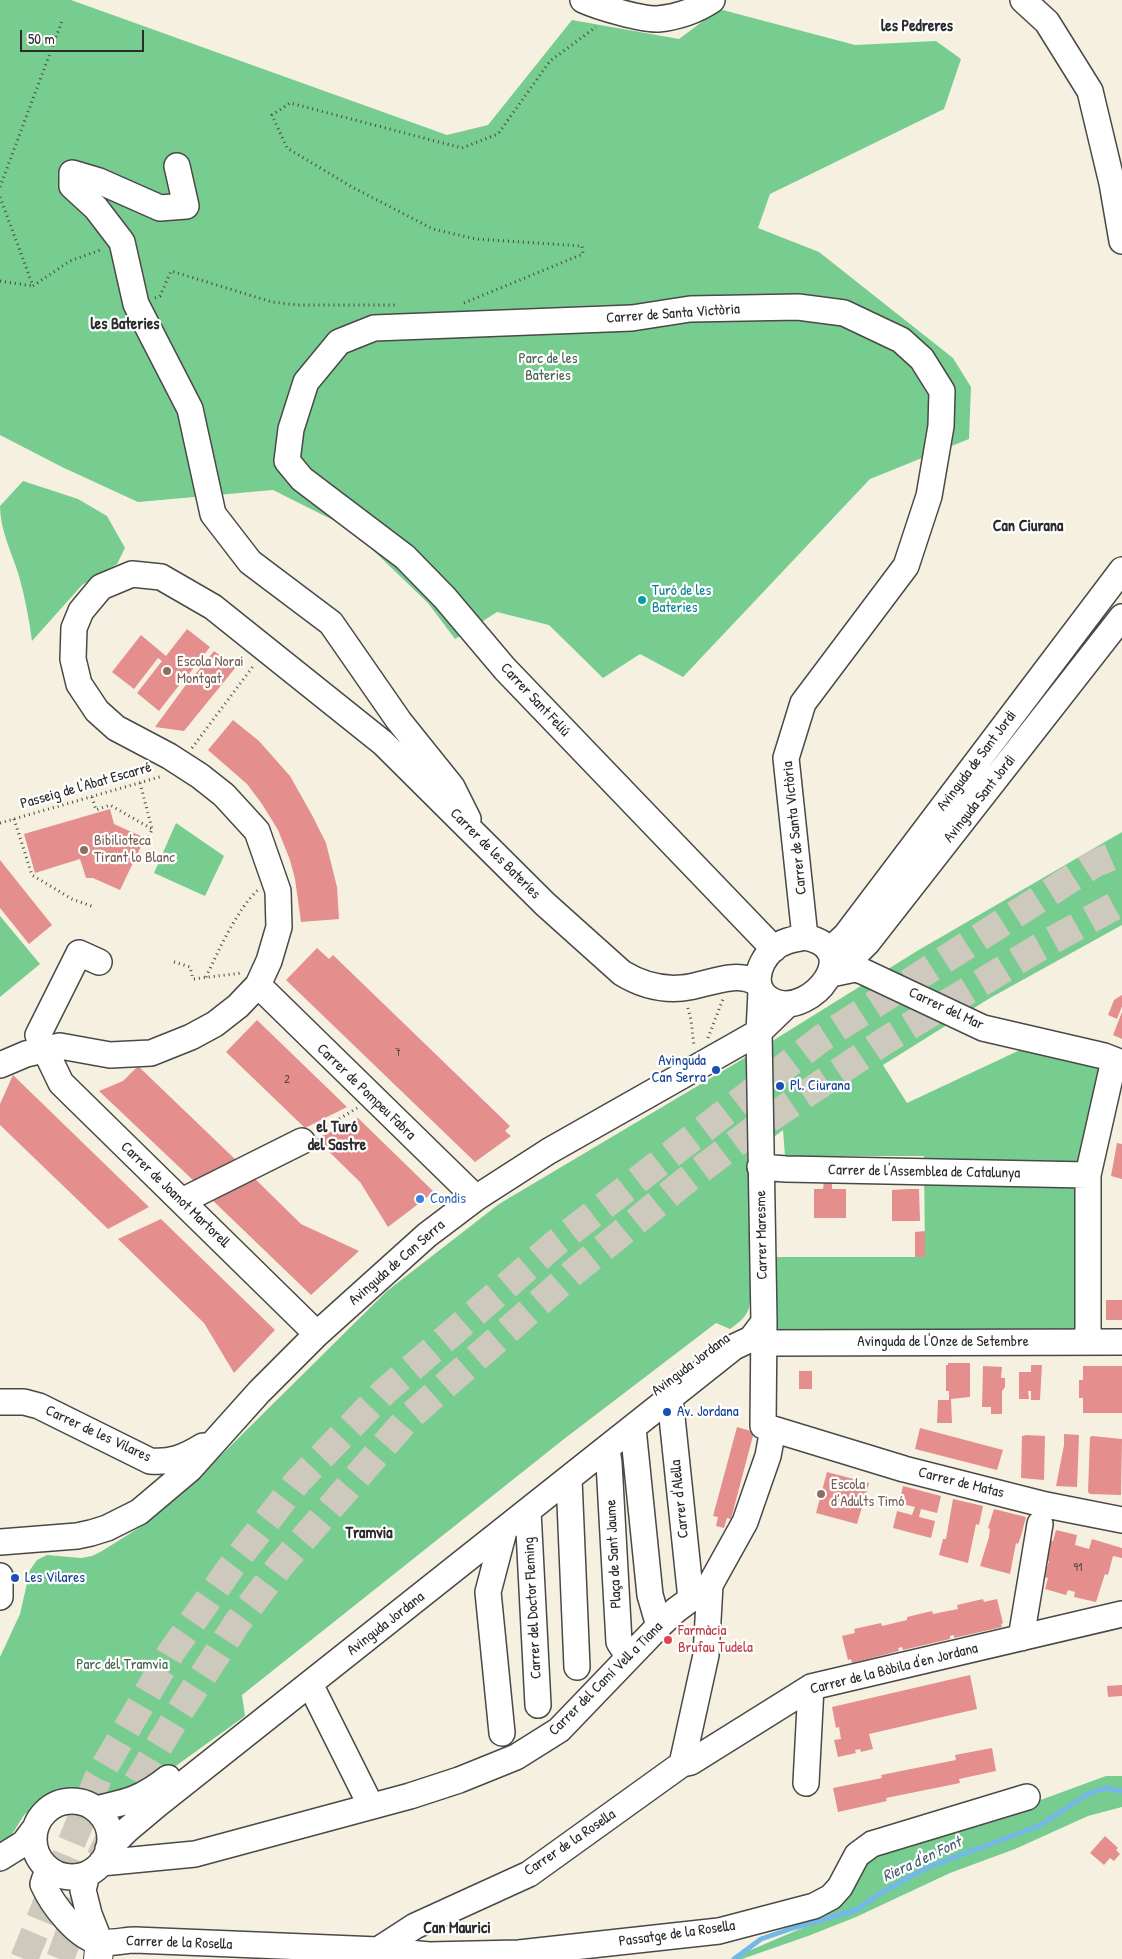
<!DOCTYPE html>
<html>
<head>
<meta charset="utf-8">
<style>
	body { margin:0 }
	#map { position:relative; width:1122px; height:1959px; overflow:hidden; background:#f6f0e0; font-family:"Patrick Hand",sans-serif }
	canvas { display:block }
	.scale { position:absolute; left:20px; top:30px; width:124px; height:22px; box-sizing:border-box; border:2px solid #2b2b2b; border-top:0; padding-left:6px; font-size:15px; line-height:18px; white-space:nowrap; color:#2b2b2b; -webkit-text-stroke:4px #fff; paint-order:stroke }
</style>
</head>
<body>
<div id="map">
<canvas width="1122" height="1959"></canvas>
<div class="scale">50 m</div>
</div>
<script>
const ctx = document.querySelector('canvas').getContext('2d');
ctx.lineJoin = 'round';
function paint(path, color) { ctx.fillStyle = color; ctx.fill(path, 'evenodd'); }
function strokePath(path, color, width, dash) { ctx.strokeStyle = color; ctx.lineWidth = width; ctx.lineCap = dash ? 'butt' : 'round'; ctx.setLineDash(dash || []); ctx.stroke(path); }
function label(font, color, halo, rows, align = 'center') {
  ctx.font = font + ' "Patrick Hand",sans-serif'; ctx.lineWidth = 4.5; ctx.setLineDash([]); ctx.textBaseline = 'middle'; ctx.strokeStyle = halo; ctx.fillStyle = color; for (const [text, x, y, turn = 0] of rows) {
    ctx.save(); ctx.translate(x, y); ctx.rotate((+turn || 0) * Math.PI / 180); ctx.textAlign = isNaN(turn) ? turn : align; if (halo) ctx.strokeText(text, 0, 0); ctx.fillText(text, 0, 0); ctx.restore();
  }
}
const green = new Path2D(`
	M0,0h71l376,135 41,-10 84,-105 107,19 40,-30 136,36 81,-4 25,18 -17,50 -174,85 -12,34 61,24 134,106 18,29 -2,52 -99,40 -187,198 -43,-23 -37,24 -54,-53 -52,-13 -42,27 -27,-36 -77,-74 -78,-39 -135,12 -76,-35 -62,-32z
	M23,481l55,18 29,17 18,32 -8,16 -35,21 -50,56c-3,-22 -7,-44 -13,-65 -7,-23 -19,-46 -19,-70z
	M176,823l48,33 -19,40 -51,-23z
	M1122,832v93l-132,73 -107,67 24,38 113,-53 80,16 -26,118 1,147h-301l1,-74h150l-1,-101h-139l-2,-26 -34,26 2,131c-1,23 -1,28 -21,42l-14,-6 -152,116 -322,256 3,21 -97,70 -45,14 -30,-6 -11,1 -20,6 -18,14 -18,29h-6v-187l20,-43 10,-44 7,-10 10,-5 34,3 11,-2 10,-5 40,-25 46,-38 199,-197 112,-87 254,-151 164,-102z
	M0,916l40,48 -40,33z
	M1106,1776h16v31l-34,9 -73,33 -65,24 -94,44 -48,19 -66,23h-5l9,-7 61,-26 2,-9 59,-65 167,-50z`);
const stream = new Path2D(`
	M734,1959l27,-20 32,-11 63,-18 23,-16 47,-26 113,-42 47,-31 19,-7 17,3`);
const building = new Path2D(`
	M187,629l23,18 -21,27 4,3 21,-26 22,16 -52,64 -29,-4 33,-45 -4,-3 -25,32 -22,-18 25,-32 -4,-3 -24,31 -22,-17 29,-37 25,21z
	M233,720l26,21 31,35 22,39 14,28 11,44 2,32 -38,3 -6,-43 -5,-19 -12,-30 -16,-26 -15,-20 -39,-34z
	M110,809l4,15 31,14 -25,52 -27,-12h-7l-6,-19 -45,14 -11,-39z
	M0,860l52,65 -23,19 -29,-36z
	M317,948l12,11 4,-4 177,171 -5,5 6,5 -36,26 -189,-182z
	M1122,995v11l-5,13 -9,-4 6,-15z
	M1122,1012v27l-9,-4z
	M257,1020l90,87 -42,21 -79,-76z
	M138,1066l100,96 -42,21 -97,-92 24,-10z
	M13,1075l136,132 -41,22 -108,-104v-21z
	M358,1118l76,74 -46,35 -28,-45 -44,-43z
	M1117,1143l5,1v35l-11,-3z
	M249,1173l52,51 58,27 -48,44 -105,-101z
	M824,1181h8v8h14v29h-32v-29h9z
	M908,1189h11l1,32h-28v-31z
	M161,1219l114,111 -41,43 -30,-50 -86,-84z
	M925,1231v26h-10v-25z
	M1106,1300h16v20h-16z
	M948,1363h22v34l-19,2 1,24h-15l1,-23h11v-9h-3v-26h2z
	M1031,1365h11l-2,35h-9v-9h-3l1,8h-10v-27h12z
	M983,1366l19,1 -1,11h4v9l-3,4v23h-11v-7h-9z
	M1083,1366h39v47h-39v-15h-4v-18h4z
	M799,1371h13v18h-13z
	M737,1427l17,5 -23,87 -4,-1 -3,10 -8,-2 2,-9 -5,-1z
	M920,1428l83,22 -6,20 -82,-21z
	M1064,1434l15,1 -2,52 -21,-1 8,-41z
	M1027,1435l18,1 -1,44 -23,-2 1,-42z
	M1092,1436l30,3 -1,56 -31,-1 -2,-2 2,-55z
	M827,1472l42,11 -12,41 -41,-11z
	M903,1486l38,10 -4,17 -16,-4 -2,8 16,4 -4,17 -38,-10 4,-17 15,4 3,-8 -16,-4z
	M953,1499l30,7 -4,19 -3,-1 -8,39 -29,-8 4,-16h3z
	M994,1509l32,8 -5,19 -3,8 -2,-1 -6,31 -30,-8 9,-29 1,-8 -2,-1z
	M1056,1530l21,5 -2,10 14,4 3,-10 30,9v10l-9,-2 -5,19 -3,-1 -9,28 -22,-5 1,-5 -7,-2 -2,5 -21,-6 3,-11 -4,-1 5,-16 -3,-1 5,-19h2z
	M983,1599l1,3 13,-3 6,24 -2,1 1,3 -48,11v-3l-4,1v3l-47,11 -1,-3 -4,1 1,3 -47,12 -1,-4 -3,1 -6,-24 13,-3 -1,-4 27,-6 1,3 25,-6v-3l25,-6 1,3 25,-5 -1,-4z
	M970,1675l7,34 -108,25 4,15 -12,3 -1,-3 -5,1 1,3 -18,4 -4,-17 7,-1 -2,-12 -3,1 -4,-21z
	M1122,1685v11l-14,1 -1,-11z
	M992,1748l4,23 -37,8 1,4 -74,15 1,3 -49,11 -5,-24 49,-10 -1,-3 75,-15 -1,-5z
	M1105,1836l13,12 -2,2 4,4 -6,7 -4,-3 -6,7 -14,-12z`);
const highwayTunnel = new Path2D(`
	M100,1858l36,-74 44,-73 57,-88 43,-57 127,-147 168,-148 109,-89 76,-57 123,-83 157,-95 82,-45
	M24,1959l74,-181 74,-127 59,-84 67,-86 86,-89 173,-150 265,-204 272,-174 28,-12
	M60,1959l21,-57`);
const path = new Path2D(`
	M0,187l62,-166
	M0,197l33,89 37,-25 33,-12
	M0,281l33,5
	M155,298l5,-2 11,-25 101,31 26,3h99
	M464,303l119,-49 -1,-8 -106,-7 -43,-10 -81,-42 -65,-39 -15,-33 18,-12 172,45 36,-14 52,-73 46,-34
	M192,748l62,-83
	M140,783l12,46 -5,14
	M92,797l4,13 14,-5 42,24
	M14,819l18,56 40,24 22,8
	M0,823l163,-47
	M174,962l16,5 3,12 49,-6
	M206,977c12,-25 31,-68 52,-87
	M688,1008l3,12 3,26
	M708,1038l15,-39
	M318,1132l39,-24`);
const minor = new Path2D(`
	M583,0c15,7 60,20 75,19 19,-2 39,-9 54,-19
	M1023,0l24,22 43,69 22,92 10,58
	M177,166l9,40 -26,2 -61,-27 -27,-8v13l24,22 26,34 14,62 54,105 23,105 37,48 81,61 68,98 53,66 16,32
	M805,937c60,12 7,79 -30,65 -26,-10 -18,-38 -2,-53 9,-8 21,-10 32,-12z
	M774,949l-269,-280 -60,-71 -40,-41 -103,-78 -15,-18 4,-32 15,-47 33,-40 35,-14 258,-10 58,-9 108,-2 46,6 57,27 21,19 20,32 -1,35 -12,70 -23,70 -103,137 -17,55 19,179
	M829,951l17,-16 276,-365
	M99,962l-20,-9 -41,82 23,48 256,251
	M831,974l23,-18 13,-13 255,-326
	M831,974l24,-5 7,2 121,57 121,28 18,7
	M258,985l218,213
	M761,991l-2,41 5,290 -1,104 141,43 142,36 76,15
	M0,1065l26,-11 34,-8 50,9 41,-2 40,-16 24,-13 23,-18 20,-21 11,-24 10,-34 -1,-36 -21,-60 -33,-36 -24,-19 -31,-20 -53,-28 -19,-17 -18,-27 -6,-25 1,-31 7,-17 20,-24 31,-13 29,3 52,30 170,136 162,161 77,69c18,11 38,17 60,15 24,-2 53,-19 75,-5
	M760,1167l26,2 302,6
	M182,1201l120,-60
	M1088,1342v-167l26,-115
	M764,1343l358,-1
	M670,1398l21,201
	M0,1402h24l15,4 111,55c21,2 35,-4 53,-15
	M633,1428l17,167 9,31
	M607,1449l2,14 10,179 9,14
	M569,1479l8,188
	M528,1511l10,194
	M0,1542l77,-6 14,-3 16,-5 32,-16 51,-43 69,-77 58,-58 110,-99 49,-37 73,-47 210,-119 29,-28
	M0,1576v21
	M1021,1638l19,-114
	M310,1684l61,122
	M502,1733l-14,-141 16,-61
	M682,1764l9,-2 120,-75 311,-73
	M806,1783l5,-96
	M34 1839a38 38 0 1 1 76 0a38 38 0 1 1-76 0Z
	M95,1809c32,-7 47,-10 73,-31
	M108,1849l19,-19 31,-26 576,-457 17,-8 13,-17
	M0,1858l24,-15 12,-16
	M101,1863l94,-9 215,-58 49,-16 57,-23 43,-27 100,-104 17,-16 34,-25 35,-63 23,-66 5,-27
	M48,1869l-5,15c9,20 34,54 57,58 10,2 24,-2 35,-2l243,10 37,-24 114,-52 153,-110 24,-109 4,-70
	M87,1874l-4,16 6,24 11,28
	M378,1950l51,5 90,-2 200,-22 95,-25 17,-9 9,-10 17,-32 15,-11 155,-47`);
const highway = new Path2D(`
	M98,1959l2,-17`);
const markers = [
	[642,600,5,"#0f9aa8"],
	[167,671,5,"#8d6e63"],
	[84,850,5,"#8d6e63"],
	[716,1070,5,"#1a4fb4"],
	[780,1086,5,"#1a4fb4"],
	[420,1199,5,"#3f7fe0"],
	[667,1412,5,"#1a4fb4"],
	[821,1494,5,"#8d6e63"],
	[15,1578,5,"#1a4fb4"],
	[668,1640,5,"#e0444e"]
];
const numberNames = [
	["7",398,1053],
	["2",287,1080],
	["91",1078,1568]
];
const streetNames = [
	["Carrer de Santa Victòria",673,314,-4],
	["Carrer Sant Feliú",535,700,47],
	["Avinguda de Sant Jordi",977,761,-53],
	["Passeig de l'Abat Escarré",86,786,-16],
	["Avinguda Sant Jordi",980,799,-52],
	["Carrer de Santa Victòria",795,828,-96],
	["Carrer de les Bateríes",495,854,45],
	["Carrer del Mar",946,1009,25],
	["Carrer de Pompeu Fabra",366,1092,44],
	["Carrer de l'Assemblea de Catalunya",924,1172,1],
	["Carrer de Joanot Martorell",175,1195,44],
	["Carrer Maresme",762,1235,-91],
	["Avinguda de Can Serra",397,1263,-41],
	["Avinguda de l'Onze de Setembre",943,1342],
	["Avinguda Jordana",691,1365,-37],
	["Carrer de les Vilares",98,1434,25],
	["Carrer de Matas",961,1483,14],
	["Carrer d'Alella",680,1499,-96],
	["Plaça de Sant Jaume",614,1554,-93],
	["Carrer del Doctor Fleming",533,1608,-93],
	["Avinguda Jordana",386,1624,-38],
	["Carrer de la Bòbila d'en Jordana",894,1669,-14],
	["Carrer del Camí Vell a Tiana",606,1679,-45],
	["Carrer de la Rosella",570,1843,-34],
	["Passatge de la Rosella",677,1934,-8],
	["Carrer de la Rosella",179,1943,2]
];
const parkNames = [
	["Parc de les",548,359],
	["Bateries",548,376],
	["Parc del Tramvia",122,1665]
];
const cultureNames = [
	["Turó de les",652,591],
	["Bateries",652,608]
];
const educationNames = [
	["Escola Norai",177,662],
	["Montgat",177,679],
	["Bibilioteca",94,841],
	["Tirant lo Blanc",94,858],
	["Escola",831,1485],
	["d’Adults Timó",831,1502]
];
const transitNames = [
	["Avinguda",706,1061,"right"],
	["Can Serra",706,1078,"right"],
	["Pl. Ciurana",790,1086],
	["Av. Jordana",677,1412],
	["Les Vilares",25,1578]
];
const shopNames = [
	["Condis",430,1199]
];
const healthNames = [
	["Farmàcia",678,1631],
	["Brufau Tudela",678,1648]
];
const neighbourhoodNames = [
	["les Pedreres",917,27],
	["les Bateries",125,325],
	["Can Ciurana",1028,527],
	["el Turó",337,1128],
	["del Sastre",337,1146],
	["Tramvia",369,1534],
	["Can Maurici",457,1929]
];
const waterNames = [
	["Riera d'en Font",922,1860,-25]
];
paint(green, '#77cc8f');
strokePath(stream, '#72b9e9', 5);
paint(building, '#e48f8e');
strokePath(highwayTunnel, '#cdc9bc', 28, [28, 14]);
strokePath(minor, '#494946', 28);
strokePath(highway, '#494946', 30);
strokePath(path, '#494946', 3, [1, 4]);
strokePath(minor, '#fff', 25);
strokePath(highway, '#fff', 28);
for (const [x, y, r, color] of markers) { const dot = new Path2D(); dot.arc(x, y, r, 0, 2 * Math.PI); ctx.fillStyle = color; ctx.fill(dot); strokePath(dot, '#fff', 2); }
label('12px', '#594444', null, numberNames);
label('15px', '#2b2b2b', '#fff', streetNames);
label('15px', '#46634e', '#fff', parkNames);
label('15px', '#0d838f', '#fff', cultureNames, 'left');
label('15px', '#785e54', '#fff', educationNames, 'left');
label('15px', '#164399', '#fff', transitNames, 'left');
label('15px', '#366cbe', '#fff', shopNames, 'left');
label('15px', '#be3a42', '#fff', healthNames, 'left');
label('bold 16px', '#2b2b2b', '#fff', neighbourhoodNames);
label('italic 16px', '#445d6e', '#fff', waterNames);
</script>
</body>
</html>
